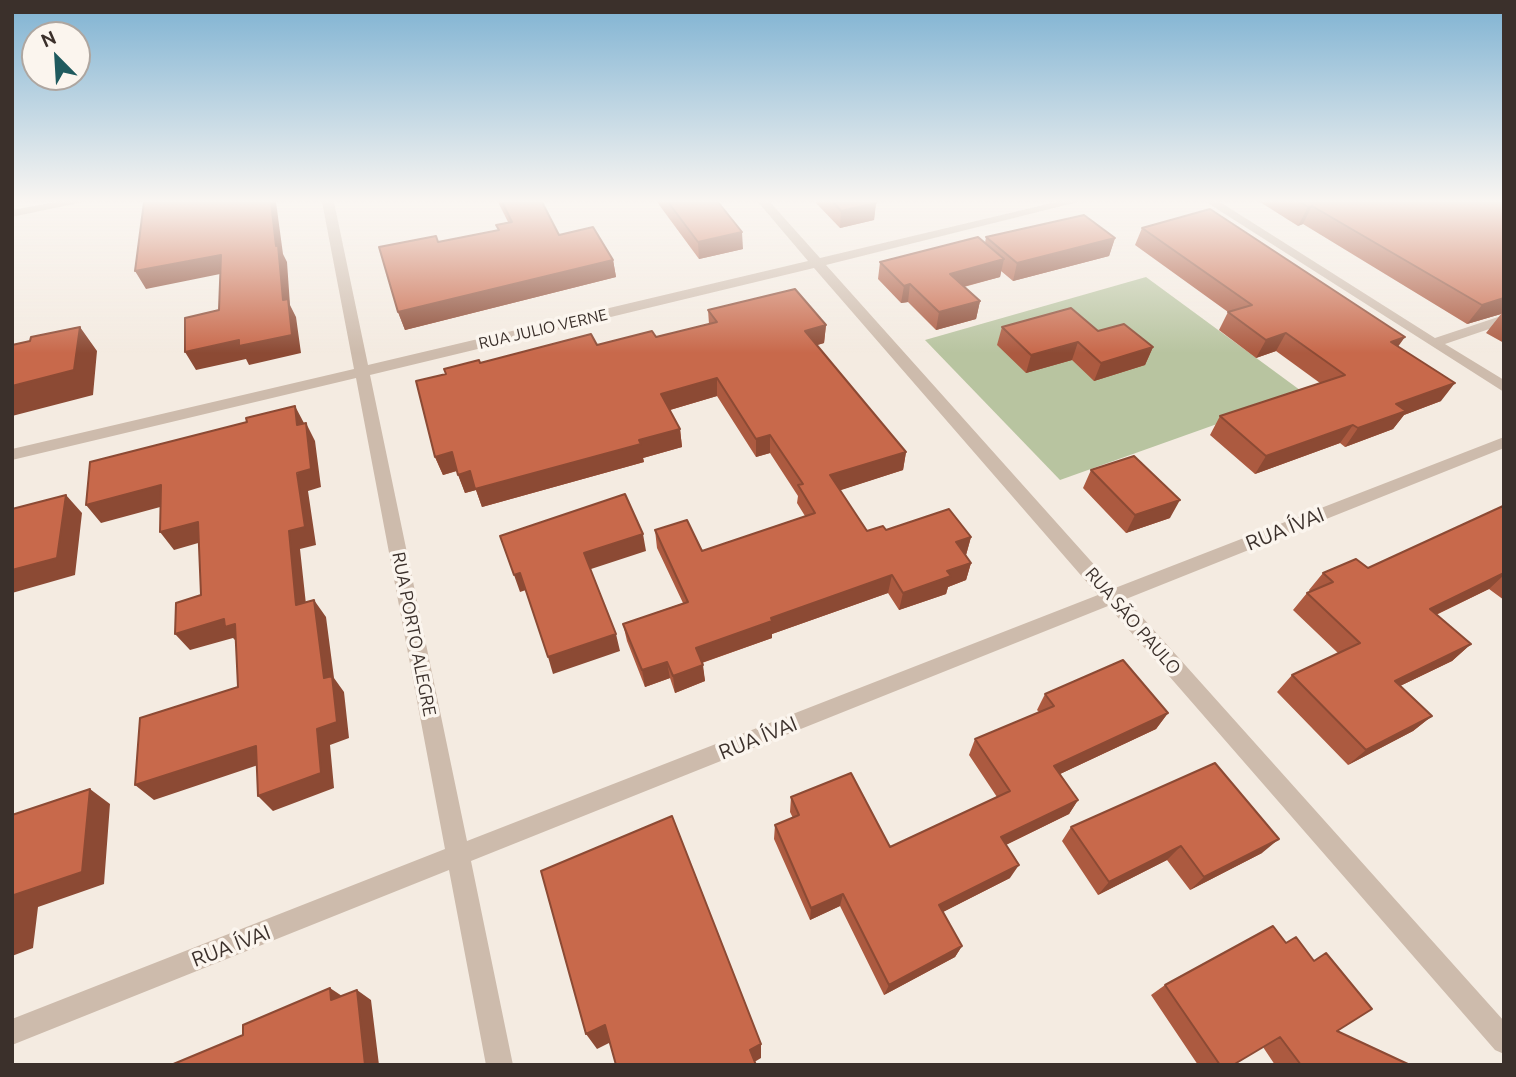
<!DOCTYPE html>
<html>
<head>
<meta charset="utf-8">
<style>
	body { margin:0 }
	#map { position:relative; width:1516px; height:1077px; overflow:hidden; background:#f4ebe1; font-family:Ubuntu,sans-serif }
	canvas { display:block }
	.frame { position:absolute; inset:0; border:14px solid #3b302b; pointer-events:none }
	.north { position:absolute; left:21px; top:21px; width:70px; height:70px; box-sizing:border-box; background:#fbf5ee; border:2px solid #aea6a0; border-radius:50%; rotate:336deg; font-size:19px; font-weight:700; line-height:28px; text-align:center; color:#3b302b }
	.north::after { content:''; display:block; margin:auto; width:24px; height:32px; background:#1f5a5e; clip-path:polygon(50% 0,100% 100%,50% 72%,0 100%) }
</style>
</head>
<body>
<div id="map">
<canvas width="1516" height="1077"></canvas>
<div class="frame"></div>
<div class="north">N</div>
</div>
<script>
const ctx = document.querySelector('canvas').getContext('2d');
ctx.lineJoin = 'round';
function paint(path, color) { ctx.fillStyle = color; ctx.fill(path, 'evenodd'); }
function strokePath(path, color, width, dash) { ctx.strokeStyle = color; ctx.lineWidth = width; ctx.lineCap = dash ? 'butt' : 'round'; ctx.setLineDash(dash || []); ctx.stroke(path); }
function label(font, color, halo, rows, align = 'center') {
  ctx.font = font + ' Ubuntu,sans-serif'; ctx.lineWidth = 7; ctx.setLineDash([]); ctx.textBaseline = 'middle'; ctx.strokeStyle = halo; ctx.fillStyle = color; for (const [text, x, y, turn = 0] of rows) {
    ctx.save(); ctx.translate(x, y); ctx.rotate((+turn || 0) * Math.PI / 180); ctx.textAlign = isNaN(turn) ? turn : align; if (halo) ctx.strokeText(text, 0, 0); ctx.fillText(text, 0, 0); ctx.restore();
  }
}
const green = new Path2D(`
	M1146,277l158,116 -244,87 -135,-140z`);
const minor = new Path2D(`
	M56,202h27l-71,15v-7z
	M322,202h12l34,163 440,-104 -50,-59h12l50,56 236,-56h22l-252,63 289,323 389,-151v11l-378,151 378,422v33l-9,-4 -387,-444 -637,255 42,204h-27l-37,-195 -437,175v-26l433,-170 -89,-471 -344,82v-11l342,-80zM814,268l284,327 -631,246 -97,-466z
	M1206,202h14l215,136 69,-23v9l-59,20 59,36v12z`);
const wall = new Path2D(`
	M498,202h44l17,33 54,25 3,17 -211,53 -7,-18 40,-70 60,-12 -2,-5 12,-3z
	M657,202h61l25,47 -44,10z
	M815,202h61l-2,18 -34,8z
	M1260,202h244v141l-18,-10 15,-19 -34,10 -164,-100 -5,2z
	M1142,228l256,119 43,54 -37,14 -11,14 -48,18 -5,-4 -85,31 -45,-39 10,-19 100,-33 -44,-32 -20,7 -37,-28 9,-18 -93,-67z
	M986,237l129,1 -6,18 -96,25 -12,-10 -1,6 -36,10 16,14 -4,18 -40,11 -28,-28 -7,1 -23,-24 2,-17 105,-19z
	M708,310l118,15 -2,18 -7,2 89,107 -3,18 -63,20 27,41 19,-1 85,7 -5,18 5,8 -5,17 -18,7 -2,7 -47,16 -11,-17 -116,41v4l-70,25 3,18 -30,12 -5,-15 -25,9 -18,-46 -4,-17 60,-21 -26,-55 -2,-18 47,21 103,-35 -8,-13 1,-7 -28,-43 -14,4 -39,-61 -47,14 10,19 2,18 -39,11 1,4 -162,45 -6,-17 -11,3 -8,-22 -14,4 -8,-18 11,-83 34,-11 117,-18 59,-8 53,-13z
	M1002,327l96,4 55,16 -8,18 -51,16 -22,-21 -46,13 -29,-28z
	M1091,470l79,48 -44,15 -43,-45z
	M1504,506v94l-15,-11 -53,26 35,29 -19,17 -52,25 32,30 -19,15 -65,34 -71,-73 15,-17 46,-22 -45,-43 14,-17 3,-1 -1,-2 14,-17 45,-5z
	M1045,694l123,19 -12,16 -96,45 18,26 -9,14 -63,31 4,33 -67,34 19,34 -7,11 -71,38 -44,-89 -30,14 -36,-81 1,-14 18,-7 -3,-6 1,-15 99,50 107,-50 -28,-42 6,-16 64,-27 -2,-2z
	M1071,827l191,26 -72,37 -23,-30 -69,35 -36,-54z
	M1165,985l172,46 73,34h-135l-12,-18 -30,18h-35l-47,-70z`);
const shadedWall = new Path2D(`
	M271,202h5l7,52 4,8 3,43 6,12 5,36 -52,12 -3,-6 -50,11 -11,-18 91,-106z
	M876,203l-2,17 -34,8 1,-17z
	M1312,206l-9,18 -5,2 10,-19z
	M742,232l1,17 -44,10 -1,-17z
	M1115,238l-6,18 -96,25 4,-18z
	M221,255l9,17 -84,17 -11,-18z
	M1004,259l-4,18 -54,14 4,-17z
	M613,260l3,17 -211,53 -7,-18z
	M910,284l-2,18 -7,1 3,-17z
	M1504,298v15h-2l-1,1 -34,10 15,-19z
	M980,301l-4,18 -40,11 3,-18z
	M826,325l-2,18 -20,6 1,-18z
	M80,327l17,24 -4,44 -81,21v-30z
	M1286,333l-10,18 -20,7 10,-18z
	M1405,337l-13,18 -1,-13z
	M1078,342l-6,18 -46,13 5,-18z
	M1153,347l-8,18 -51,16 7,-18z
	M717,378v18l-54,16 -2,-18z
	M1455,383l-14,18 -37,14 -11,14 -48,18 13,-19 38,-24z
	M295,406l10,19h-8z
	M306,423l9,18 6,46 -13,4 8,54 -16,4 8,74 -12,-18 -7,-74z
	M1353,425l-13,18 -85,31 11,-18z
	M680,429l2,18 -39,11 1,4 -162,45 -6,-17 -11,3 -7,-18 12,-4 169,-31z
	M770,435v18l-14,4v-18z
	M452,452l7,18 -16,5 -8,-18z
	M906,452l-3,18 -74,24 1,-19z
	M161,485l14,18 -74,20 -15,-18z
	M66,495l16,18 -7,62 -63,18v-23z
	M1180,500l-10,18 -44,15 9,-18z
	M198,522l14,17 -38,11 -14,-18z
	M643,534l3,17 -58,19 -4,-17z
	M971,537l-5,18 -10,-13z
	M971,563l-5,17 -18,7 -2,7 -47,16 4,-17 44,-22z
	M520,573l6,17 -6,2 -6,-17z
	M1504,573v2l-15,14 -77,37 18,-17z
	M892,575l-4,18 -116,41v4l-74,26 -2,-16 75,-30z
	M314,600l12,17 8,61 10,14 5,46 -19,7 4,43 -61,23 -15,-15 59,-67 7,-51z
	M224,619l11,5 4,20 -6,-6 -43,12 -15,-16z
	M616,634l4,17 -67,23 -5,-17z
	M1471,644l-19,17 -75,36 18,-16z
	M667,662l3,16 -25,9 -3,-17z
	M703,665l2,16 -30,12 -2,-17z
	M1168,713l-12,16 -111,52 9,-15z
	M1432,716l-19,15 -65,34 18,-15z
	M256,746l14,15 -116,39 -19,-15z
	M90,789l20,15 -6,80 -66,23 -5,41 -21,8v-50l2,-11z
	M1078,800l-9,14 -76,37 8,-14z
	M1279,839l-17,14 -72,37 14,-13z
	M1181,846l-14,14 -69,35 11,-13z
	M1019,865l-9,13 -77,39 6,-12z
	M843,894l-3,12 -30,14 1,-12z
	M962,946l-7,11 -71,38 5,-10z
	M330,988l15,10 -14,2z
	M357,990l14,10 8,65h-14z
	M605,1025l10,15 -18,9 -11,-15z
	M761,1044v14l-10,6 -1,-14z`);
const building = new Path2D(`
	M144,202h127l5,44 2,-1 5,55 5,-1 4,36 -53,11v-6l-54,12v-34l34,-8 2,-55 -86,16z
	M502,202h40l17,33 34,-8 20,33 -215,52 -19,-65 57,-11 2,6 61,-12 -3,-5 16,-3z
	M668,202h50l24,30 -44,10z
	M833,202h43v1l-35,8z
	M1300,202h204v96l-22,7 -170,-99 -4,1z
	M1210,209l195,128 -14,5 64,41 -59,21 10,7 -48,17 -5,-3 -87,31 -46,-40 125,-41 -59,-42 -20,7 -38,-28 24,-7 -110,-77z
	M1084,215l31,23 -98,25 -31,-26z
	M978,237l26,22 -54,15 30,27 -41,11 -29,-28 -6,2 -24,-24z
	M795,289l31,36 -21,6 101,121 -76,23 37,56 16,-5 3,4 63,-21 22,28 -15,5 15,21 -24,8 4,5 -48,17 -11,-18 -121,43 1,3 -76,27 7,17 -30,11 -6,-14 -25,8 -19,-46 65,-22 -33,-72 32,-10 15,31 113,-38 -17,-28 5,-1 -33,-49 -14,4 -39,-61 -56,16 19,35 -41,11 2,4 -166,45 -5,-18 -12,4 -6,-23 -17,5 -19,-76 30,-7 -2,-5 35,-9 1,3 111,-29 6,11 55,-14 4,6 61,-15 -9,-12z
	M1071,308l27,23 26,-7 29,23 -52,16 -23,-21 -47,13 -29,-28z
	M80,327l-6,43 -62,16v-41l18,-4 1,-4z
	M295,406l2,19 9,-2 5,46 -14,4 8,54 -16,4 7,74 18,-5 10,78 8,-2 5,46 -20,7 4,44 -63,23 -2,-50 -121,39 5,-67 98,-31 -3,-63 -10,3 -1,-8 -49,15 1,-31 25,-8 -3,-73 -38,10 1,-47 -75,20 4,-43 157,-40 -1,-4z
	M1134,456l46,44 -45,15 -44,-45z
	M625,494l18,40 -59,19 32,81 -68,23 -28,-84 -6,2 -14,-39z
	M66,495l-9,63 -45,12v-61z
	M1503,506l1,67 -74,36 41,35 -76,37 37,35 -66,34 -74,-75 68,-32 -53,-50 26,-11 -10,-9 33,-14 12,9z
	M1123,660l45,53 -114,53 24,34 -77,37 18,28 -80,40 23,41 -73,39 -46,-91 -32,14 -36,-83 24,-10 -8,-18 60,-24 39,74 120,-56 -35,-52 79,-33 -9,-12z
	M1215,763l64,76 -75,38 -23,-31 -72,36 -38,-55z
	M90,789l-8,83 -68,23 -2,11v-91z
	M672,816l89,228 -11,6 6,15h-140l-11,-40 -19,9 -45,-163z
	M1273,926l13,17 10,-6 18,24 12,-8 46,56 -35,22 73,34h-109l-21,-28 -47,28h-13l-55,-80z
	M330,988l1,12 26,-10 8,75h-194l72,-30v-10z`);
const farStreetnames = [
	["RUA JULIO VERNE",543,329,-13]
];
const streetNames = [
	["RUA SÃO PAULO",1133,621,49],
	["RUA PORTO ALEGRE",414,634,79]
];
const nearStreetnames = [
	["RUA ÍVAI",1285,529,-22],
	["RUA ÍVAI",758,738,-22],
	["RUA ÍVAI",231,946,-21]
];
paint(green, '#b8c4a0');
paint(minor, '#cdbbac');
paint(wall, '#ac5a40');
paint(shadedWall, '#8c4a34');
paint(building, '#c8694b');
strokePath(building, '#8c4a34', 2);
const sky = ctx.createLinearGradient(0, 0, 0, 353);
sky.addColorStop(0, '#7eb2d2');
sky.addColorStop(0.57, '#faf6f2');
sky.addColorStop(1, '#faf6f200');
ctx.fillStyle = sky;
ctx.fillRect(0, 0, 1516, 353);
label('16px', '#3b302b', '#fbf5ee', farStreetnames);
label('18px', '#3b302b', '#fbf5ee', streetNames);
label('21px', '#3b302b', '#fbf5ee', nearStreetnames);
</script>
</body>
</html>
